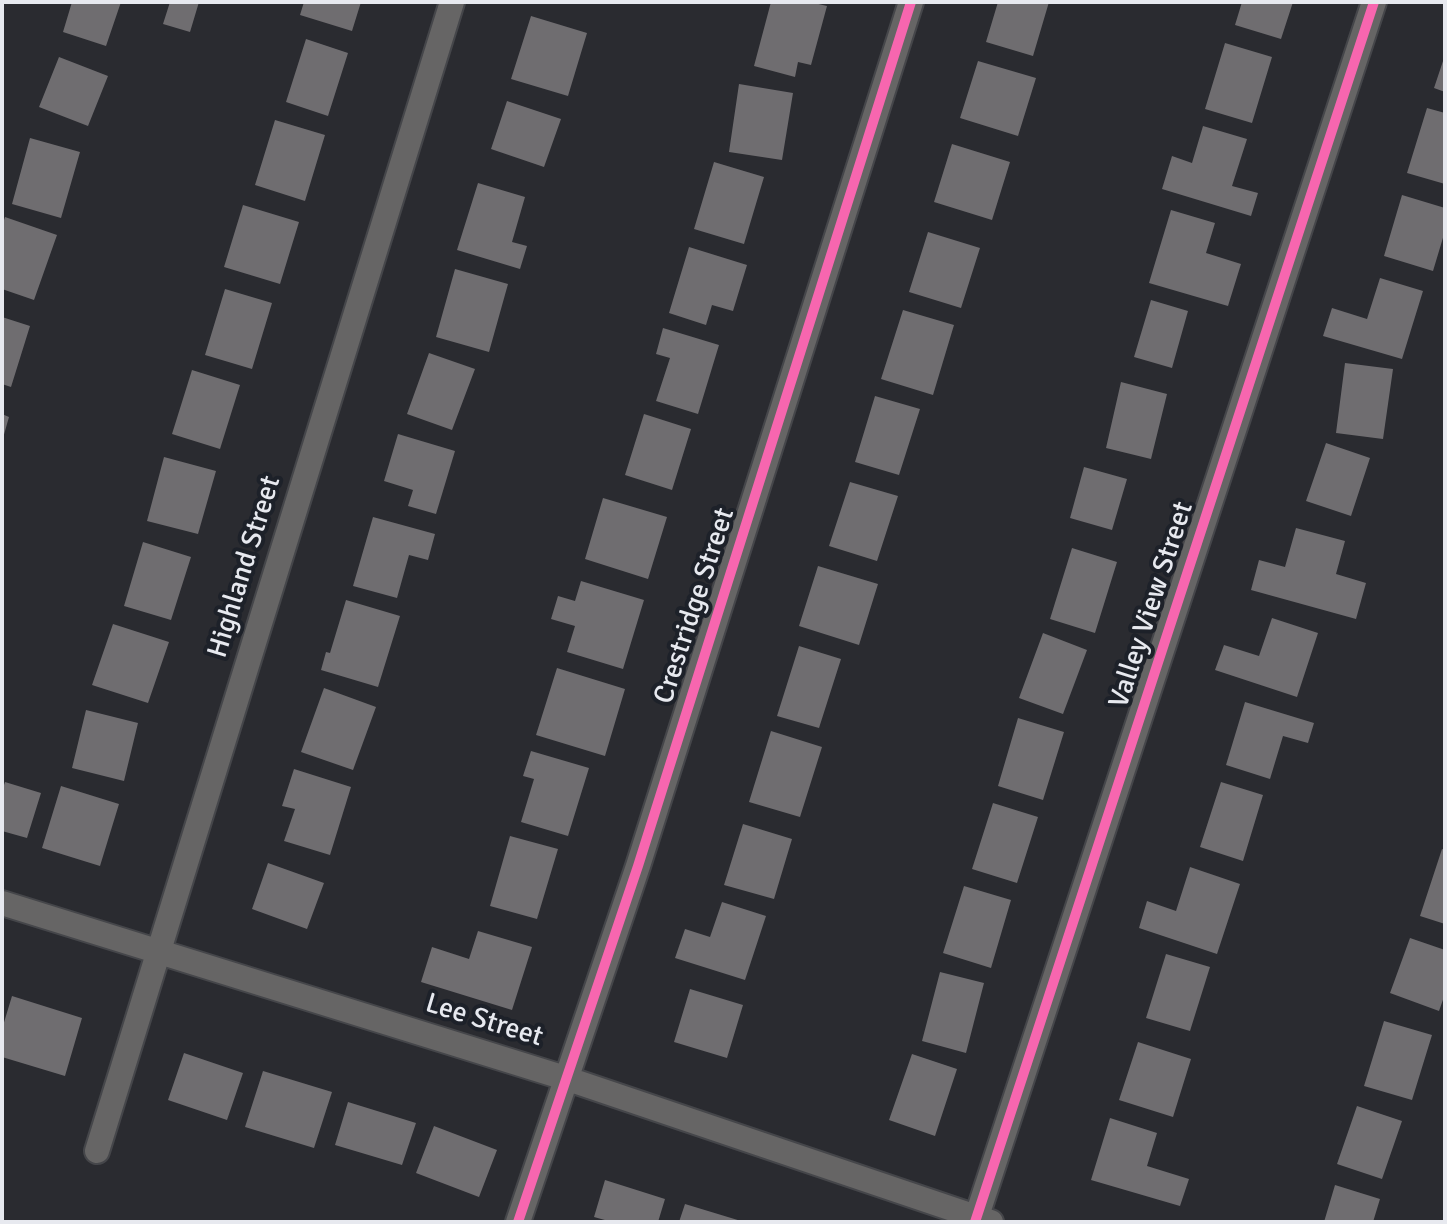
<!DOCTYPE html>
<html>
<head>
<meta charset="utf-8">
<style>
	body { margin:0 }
	#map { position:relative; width:1447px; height:1224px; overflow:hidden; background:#2a2b30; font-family:Signika,sans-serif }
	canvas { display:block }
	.frame { position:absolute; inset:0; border:4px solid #e7e9ef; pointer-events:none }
</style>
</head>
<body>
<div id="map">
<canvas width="1447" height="1224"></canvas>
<div class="frame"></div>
</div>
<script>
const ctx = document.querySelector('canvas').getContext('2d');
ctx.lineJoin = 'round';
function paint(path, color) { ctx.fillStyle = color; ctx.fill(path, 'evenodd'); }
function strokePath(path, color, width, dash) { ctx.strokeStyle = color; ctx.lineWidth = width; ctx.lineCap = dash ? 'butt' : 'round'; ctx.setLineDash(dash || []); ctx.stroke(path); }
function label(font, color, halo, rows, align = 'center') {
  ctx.font = font + ' Signika,sans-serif'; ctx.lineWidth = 8; ctx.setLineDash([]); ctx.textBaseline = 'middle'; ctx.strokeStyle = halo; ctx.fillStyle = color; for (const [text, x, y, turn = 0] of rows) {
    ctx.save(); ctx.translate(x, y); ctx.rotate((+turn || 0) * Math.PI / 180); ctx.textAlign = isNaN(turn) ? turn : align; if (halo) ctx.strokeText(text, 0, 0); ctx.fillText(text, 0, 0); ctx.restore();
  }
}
const building = new Path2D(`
	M72,2h49l-15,44 -43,-14z
	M170,2h29l-9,30 -27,-8z
	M304,2h57l-9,29 -52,-16z
	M771,2h39l17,4 -16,59 -13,-3 -3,15 -41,-11z
	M998,2h51l-16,54 -47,-14z
	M1242,2h51l-12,37 -46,-14z
	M531,16l56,17 -19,63 -57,-17z
	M306,39l42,14 -20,63 -42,-14z
	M1225,43l47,14 -20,66 -47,-14z
	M1445,55v37l-11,-4z
	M59,57l49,19 -20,50 -49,-19z
	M978,61l58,17 -18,58 -58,-18z
	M739,84l54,9 -11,67 -53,-8z
	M507,101l54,18 -17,48 -53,-18z
	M1427,108l18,5v71l-38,-11z
	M275,120l50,15 -20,66 -50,-16z
	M1203,126l44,13 -15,47 26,7 -7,23 -89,-27 10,-33 20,7z
	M30,138l50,14 -19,66 -49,-14z
	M952,144l58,18 -18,58 -58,-18z
	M714,162l50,15 -20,67 -50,-15z
	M478,183l47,14 -13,45 15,4 -7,23 -63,-19z
	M1402,195l43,13v23l-12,40 -49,-15z
	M243,205l56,17 -19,62 -56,-17z
	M1171,210l44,13 -9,30 35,11 -13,42 -79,-23z
	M5,217l52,18 -23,65 -32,-11v-63z
	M928,232l52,16 -19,60 -52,-16z
	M689,247l58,18 -14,46 -21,-6 -6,20 -37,-12z
	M455,269l53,15 -19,68 -53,-15z
	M1380,278l43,13 -21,68 -79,-23 9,-28 35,11z
	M225,289l47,14 -20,66 -47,-14z
	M1151,300l37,11 -16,57 -38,-11z
	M903,310l51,15 -21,70 -52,-16z
	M2,317l28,9 -19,61 -9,-3z
	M663,328l56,17 -21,69 -42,-13 14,-43 -14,-4z
	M429,353l46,16 -23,61 -45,-16z
	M1345,363l48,6 -10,70 -47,-6z
	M192,370l48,15 -20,64 -48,-15z
	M1121,382l46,12 -16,65 -45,-11z
	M875,396l45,13 -21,66 -44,-13z
	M2,414l7,3 -6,21h-1z
	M644,414l47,15 -19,61 -47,-15z
	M398,434l57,17 -19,63 -28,-8 5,-16 -29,-9z
	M1326,443l44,15 -19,58 -45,-15z
	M164,457l52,14 -18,63 -51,-13z
	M1084,467l43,12 -15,51 -42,-12z
	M850,482l48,14 -21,65 -48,-15z
	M603,498l64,19 -19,62 -63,-20z
	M373,517l62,17 -7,26 -19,-5 -12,43 -44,-12z
	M1296,528l49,13 -9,33 30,9 -10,36 -105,-29 8,-30 26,7z
	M143,542l48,15 -20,63 -47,-14z
	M1072,548l45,14 -22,71 -45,-14z
	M818,566l60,18 -19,61 -60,-19z
	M581,581l63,19 -21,69 -56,-17 8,-26 -24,-7 7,-23 17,5z
	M346,600l54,16 -22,71 -57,-17 5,-18 4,1z
	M1272,618l46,15 -21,64 -82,-27 9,-25 35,11z
	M113,624l56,18 -21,61 -56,-18z
	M1043,633l44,17 -24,64 -44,-16z
	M799,646l42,13 -22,69 -42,-12z
	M557,668l68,21 -20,67 -69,-21z
	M324,688l52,19 -23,63 -52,-18z
	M1245,702l69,21 -6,20 -25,-7 -13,43 -44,-14z
	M86,710l52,13 -14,58 -52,-13z
	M1018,718l46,14 -21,68 -45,-14z
	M771,731l51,16 -22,70 -51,-15z
	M531,751l58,17 -21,68 -47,-14 13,-43 -11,-3z
	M294,769l57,18 -21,68 -46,-14 11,-32 -13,-3z
	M5,782l36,11 -14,45 -25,-7v-40z
	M1221,782l42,13 -20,66 -43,-14z
	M61,786l58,18 -19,62 -58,-18z
	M993,803l45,14 -21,66 -45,-14z
	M743,824l49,15 -18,60 -50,-14z
	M510,836l48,13 -21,70 -47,-13z
	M1442,849l3,1v74l-25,-8z
	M268,863l56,20 -17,46 -55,-20z
	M1190,867l50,17 -23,70 -78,-26 8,-27 29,10z
	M964,886l47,14 -20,68 -48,-15z
	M722,902l44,14 -21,64 -70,-22 10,-29 25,8z
	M478,931l54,16 -20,63 -91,-28 11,-35 37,12z
	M1410,938l35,12v44l-6,17 -49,-18z
	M1166,954l44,13 -20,64 -44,-13z
	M940,972l44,11 -18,70 -44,-12z
	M690,989l53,16 -16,53 -53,-16z
	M12,996l70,22 -17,58 -63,-19v-28z
	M1384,1021l48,14 -20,65 -48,-14z
	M1138,1042l53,17 -18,58 -54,-17z
	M184,1053l59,20 -16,47 -59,-20z
	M912,1054l45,15 -22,67 -46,-16z
	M263,1071l69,21 -18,56 -69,-21z
	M348,1102l68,21 -14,42 -67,-20z
	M1357,1106l45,15 -20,58 -45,-15z
	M1110,1118l47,15 -10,33 42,13 -9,27 -89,-26z
	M434,1126l63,24 -18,47 -63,-24z
	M605,1180l60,19 -7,23h-46l-18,-5z
	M1335,1185l45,14 -7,23h-49z
	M685,1204l56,17v1h-62z`);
const street = new Path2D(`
	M2,903l563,175 426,144
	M97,1151l355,-1149
	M518,1222l120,-356 273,-864
	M975,1222l399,-1220`);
const cycleway = new Path2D(`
	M518,1222l120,-356 273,-864
	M975,1222l399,-1220`);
const streetNames = [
	["Highland Street",245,567,-73],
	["Valley View Street",1152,605,-72],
	["Crestridge Street",695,606,-72],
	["Lee Street",484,1021,17]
];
paint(building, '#6f6d70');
strokePath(street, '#45464a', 28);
strokePath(street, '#666565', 24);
strokePath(cycleway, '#f766af', 10);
label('28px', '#e7e9ef', '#1d2129', streetNames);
</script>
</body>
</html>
